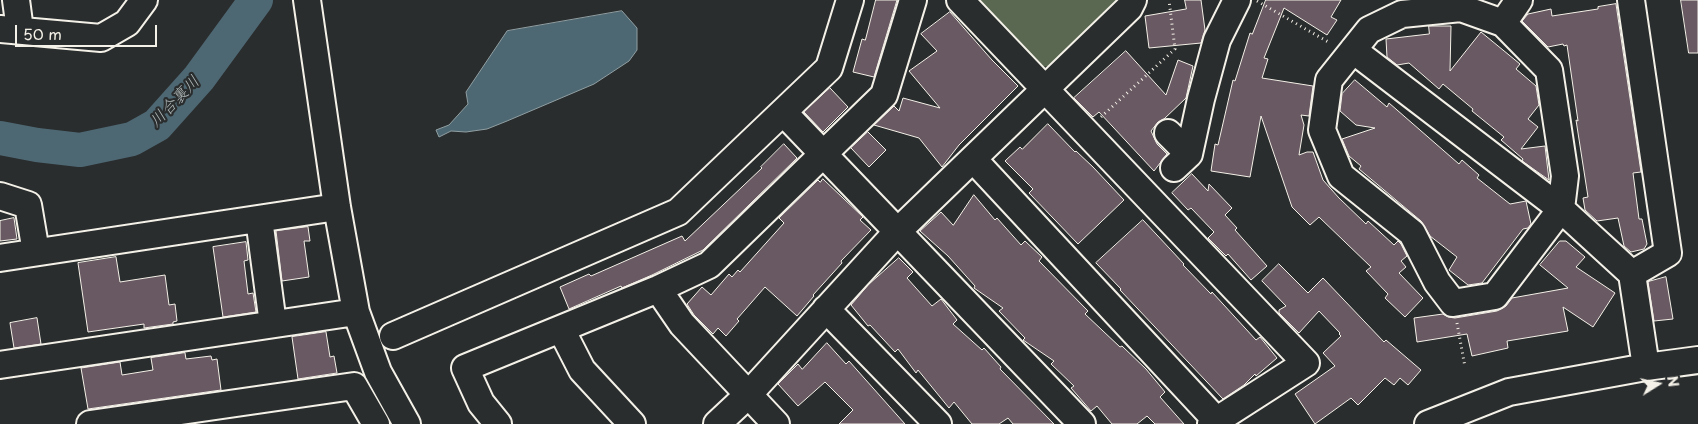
<!DOCTYPE html>
<html>
<head>
<meta charset="utf-8">
<style>
	body { margin:0 }
	#map { position:relative; width:1698px; height:424px; overflow:hidden; background:#2a2d2e; font-family:"Playpen Sans",sans-serif }
	canvas { display:block }
	.north { position:absolute; left:1633px; top:359px; width:50px; height:50px; -webkit-text-stroke:4px #2a2d2e; paint-order:stroke; rotate:80deg; font-size:14px; font-weight:700; line-height:20px; text-align:center; color:#f4f1e8 }
	.north::after { content:''; display:block; margin:auto; width:18px; height:22px; background:#f4f1e8; clip-path:polygon(50% 0,100% 100%,50% 72%,0 100%) }
	.scale { position:absolute; left:15px; top:25px; width:142px; height:22px; box-sizing:border-box; border:2px solid #f4f1e8; border-top:0; padding-left:6px; font-size:15px; line-height:18px; white-space:nowrap; color:#f4f1e8; -webkit-text-stroke:4px #2a2d2e; paint-order:stroke }
</style>
</head>
<body>
<div id="map">
<canvas width="1698" height="424"></canvas>
<div class="north">N</div>
<div class="scale">50 m</div>
</div>
<script>
const ctx = document.querySelector('canvas').getContext('2d');
ctx.lineJoin = 'round';
function paint(path, color) { ctx.fillStyle = color; ctx.fill(path, 'evenodd'); }
function strokePath(path, color, width, dash) { ctx.strokeStyle = color; ctx.lineWidth = width; ctx.lineCap = dash ? 'butt' : 'round'; ctx.setLineDash(dash || []); ctx.stroke(path); }
function label(font, color, halo, rows, align = 'center') {
  ctx.font = font + ' "Playpen Sans","Klee One",sans-serif'; ctx.lineWidth = 4.5; ctx.setLineDash([]); ctx.textBaseline = 'middle'; ctx.strokeStyle = halo; ctx.fillStyle = color; for (const [text, x, y, turn = 0] of rows) {
    ctx.save(); ctx.translate(x, y); ctx.rotate((+turn || 0) * Math.PI / 180); ctx.textAlign = isNaN(turn) ? turn : align; if (halo) ctx.strokeText(text, 0, 0); ctx.fillText(text, 0, 0); ctx.restore();
  }
}
const green = new Path2D(`
	M974,0h145l-69,66 -12,1z`);
const water = new Path2D(`
	M622,11l15,17v22l-8,11 -35,23 -87,37 -20,8 -21,3 -15,-1 -12,6 -3,-7 13,-5 19,-21 -2,-12 41,-61z`);
const river = new Path2D(`
	M0,138l37,7 43,5 52,-11 25,-14 42,-47 57,-78`);
const building = new Path2D(`
	M876,0h21l-23,77 -21,-5 9,-33 3,1z
	M1185,0h16l4,30 -4,13 -52,5 -4,-32 41,-7z
	M1266,0h75l-10,17 6,3 -10,15 -43,-27 -20,50 4,1 -6,19 51,8 -4,30 -8,-1 3,10 -5,30 8,-3h6l10,28 16,18 27,26 2,-3 26,24 4,-4 3,3 6,12 -6,5 5,6 -7,6 24,25 -18,19 -20,-19 3,-4 -22,-23 5,-4 -52,-50 -9,8 -18,-18 -31,-91 -11,61 -39,-6 4,-27 3,1 15,-65 2,1 15,-48 2,1z
	M1681,0h17v53h-9z
	M1616,4l25,168 -8,1 6,46h3l5,25 -3,5 -13,3 -7,-6 -6,-28 -21,3 -12,-11 -2,-12 5,-1 -12,-77 2,1 -11,-76 -3,1 -1,-2 -15,3 -26,-26 6,-7 23,-5 1,7 46,-7v-2z
	M950,12l42,48 26,26 -59,59 -17,22 -23,-29 -45,-13 20,-19 5,5 4,-13 37,10 -31,-37 28,-20 -16,-17z
	M1429,26h22l-1,45 31,-39 39,32 -4,5 20,17 3,19 -11,14 10,8 -17,22 24,-3 4,34 -27,-19 1,-2 -22,-19 3,-3 -32,-26 1,-2 -30,-25 -4,5 -30,-26 -12,2 -10,-8 -1,-18 43,-5z
	M1126,51l40,44 12,-35 15,6 -7,32 -22,21 -6,3 -7,9 6,13 10,10 -13,17 -55,-59 -6,5 -19,-19z
	M1355,80l32,27 2,-4 70,61 3,-4 17,15 -2,3 33,26 16,-3 5,23 -3,4 -5,1 -41,54 -14,2 -19,-15 8,-13 -27,-21 -9,-15 -62,-52 2,-3 -12,-10 -7,-17 33,-11 -19,-3 -16,-14 2,-17z
	M830,88l18,19 -25,25 -19,-20z
	M1048,124l27,28 1,-1 17,16 31,33 -46,44 -49,-51 4,-4 -28,-28 15,-14 2,2z
	M868,132l18,18 -17,17 -18,-19z
	M784,144l13,14 -94,92 -51,25 -30,13 -1,-2 -52,23 -9,-22 29,-13 2,2 91,-40 3,5 77,-73 -1,-1z
	M1192,174l16,17 1,-7 23,24 -7,7 12,13 -2,2 32,36 -16,14 -23,-26 -2,2 -18,-18 6,-6 -23,-24 -3,2 -16,-17z
	M823,179l40,38 -3,3 11,10 -30,31 1,2 -29,32 1,1 -17,20 -32,-29 -28,32 2,2 -13,15 -8,-8 -5,6 -19,-19 -7,-11 15,-17 9,8 18,-21 3,3 6,-7 2,2 44,-49 -5,-5 39,-38 2,2z
	M974,195l21,25 2,-2 24,27 4,-4 17,16 -3,4 49,50 -3,3 35,33 2,-1 24,23 19,23 -5,5 24,27h-29l-8,-8 -10,8h-25l-15,-18 -6,5 -20,-23 3,-2 -23,-22 3,-3 -31,-21 2,-2 -26,-27 4,-3 -29,-20 1,-2 -27,-30 -28,-25 21,-19 12,13z
	M14,218l3,21 -17,2v-20z
	M1143,220l41,44 -1,1 28,29 1,-2 44,48 4,-3 17,21 -21,18 -1,-2 -11,11 -21,14 -103,-109 1,-1 -25,-26z
	M308,227l2,14h-6l5,36 -27,4 -6,-50z
	M1560,241h6l19,16 -9,10 39,26 -22,34 -30,-20 5,24 -61,10 1,7 -36,8 -5,-22 -50,8 -3,-24 29,-4 5,3 7,1 42,-7 9,-5 6,-8 56,-10 -28,-23z
	M246,242l2,18 -4,1 4,33 5,-1 3,19 -33,5 -10,-70z
	M116,257l4,25 45,-7 4,30 6,-1 2,17 -4,1v2l-29,4v-4l-56,8 -10,-69z
	M899,258l14,14 -6,6 25,28 9,-7 16,21 -4,4 29,26 2,-2 17,19 -1,2 54,55h-41l-5,-6 -9,6h-27l-18,-22 -5,6 -31,-38 -2,3 -18,-24 -3,3 -25,-27 -2,1 -17,-21 17,-20z
	M1279,264l29,29 15,-15 61,64 2,-2 35,30 -13,15 -8,-7 -6,7 -9,-7 -27,27 -7,-7 -36,26 -20,-30 40,-28 -12,-13 18,-17 -2,-2 1,-1 -21,-22 -20,22 -20,-20v-3l7,-4 -24,-25z
	M1666,277l7,42 -19,2 -6,-39z
	M37,318l4,26 -27,4 -4,-25z
	M326,332l4,25 4,-1 3,17 -39,6 -6,-42z
	M827,343l19,21 3,-3 56,63h-66l14,-14 -28,-28 -27,24 -20,-22 20,-20 4,5z
	M185,353l1,6 25,-3 1,4 5,-1 4,31 -133,19 -7,-41 39,-6 2,13 31,-5 -2,-12z`);
const path = new Path2D(`
	M1257,1l73,42
	M1101,117l74,-68 -6,-49
	M1457,323l8,44`);
const minor = new Path2D(`
	M16,0l4,30
	M307,0l30,207 19,105 22,60 29,52
	M960,0l346,363 -95,61
	M1631,0l37,253 -36,21
	M1461,8l42,15 46,47 16,106 -4,33 -66,87 -42,7 -16,-21 -25,-49 -71,-57 -19,-46 7,-50 40,-50 33,-16z
	M1503,23l16,-23
	M0,29l101,9 26,-15 17,-23
	M1353,50l208,159 71,65 14,93
	M783,112l299,312
	M1168,133l21,21
	M973,159l243,261
	M1174,168l15,-14 12,-55 16,-59 20,-40
	M0,196l28,9 8,47
	M259,219l14,105
	M0,258l337,-51
	M658,289l24,35 94,100
	M826,309l112,115
	M561,329l21,41 50,54
	M393,336l285,-124 151,-144 21,-68
	M0,365l356,-53
	M90,424l264,-38 22,38
	M498,424l-17,-21 -16,-35 193,-79 51,-24 175,-170 29,-95
	M717,424l31,-29 149,-163 232,-224 4,-8
	M1428,424l81,-32 137,-25 52,-7`);
const waterNames = [
	["川合裏川",175,102,-46]
];
paint(green, '#5a6851');
paint(water, '#4e6873');
strokePath(water, '#909fa2', 1);
strokePath(river, '#4e6873', 34);
paint(building, '#695962');
strokePath(building, '#f4f1e8', 1);
strokePath(minor, '#f4f1e8', 30);
strokePath(path, '#f4f1e8', 3, [1, 4]);
strokePath(minor, '#2a2d2e', 26);
label('italic 16px', '#b2bab9', '#2a2d2e', waterNames);
</script>
</body>
</html>
